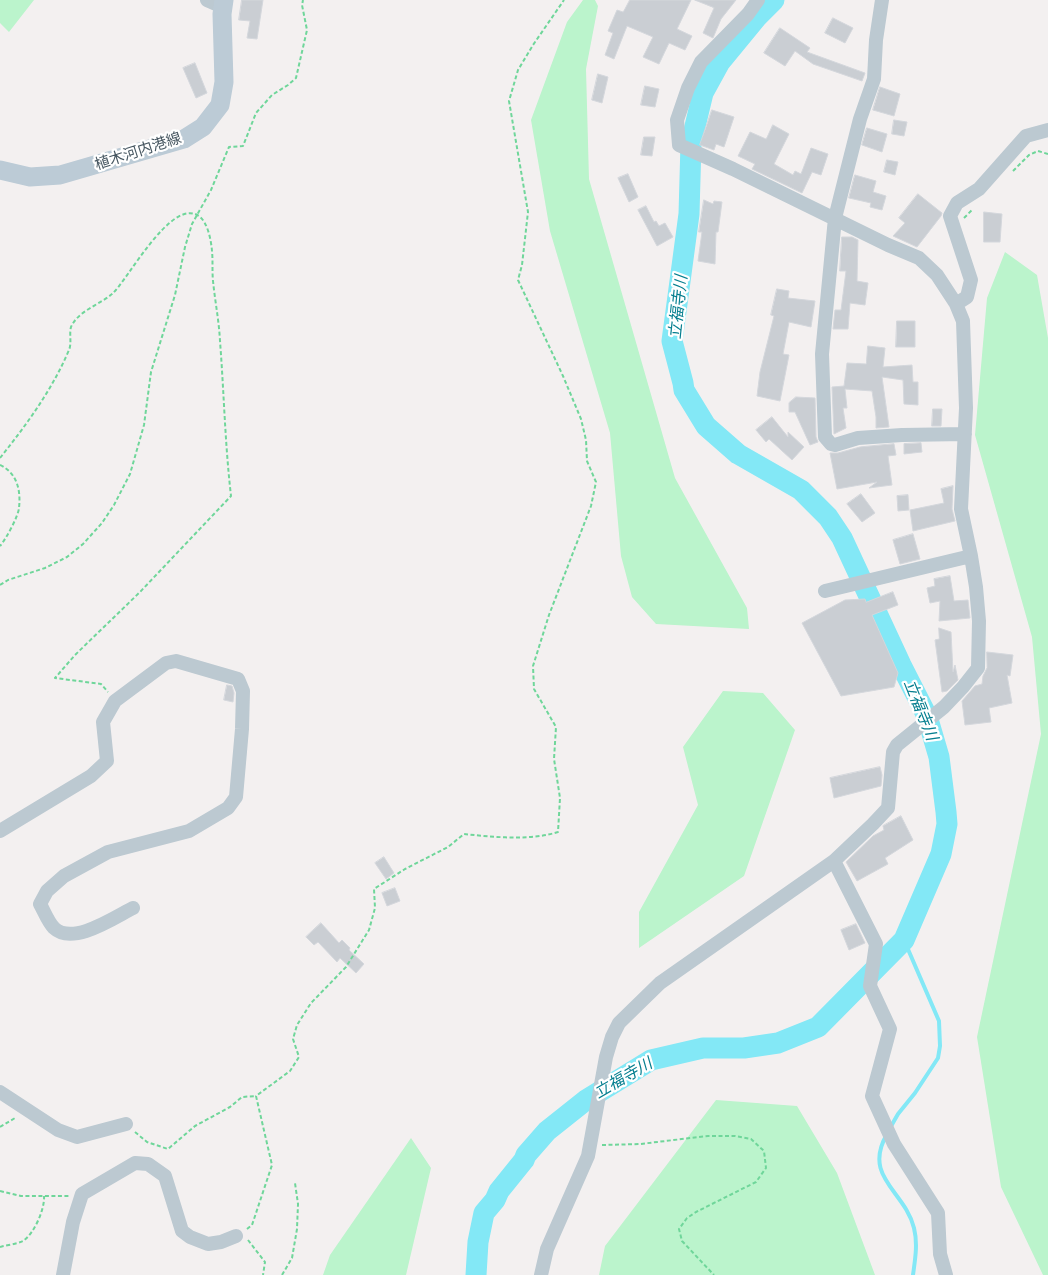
<!DOCTYPE html>
<html>
<head>
<meta charset="utf-8">
<style>
	body { margin:0 }
	canvas { display:block; background:#f3f0f0 }
</style>
</head>
<body>
<canvas width="1048" height="1275"></canvas>
<script>
const ctx = document.querySelector('canvas').getContext('2d');
ctx.lineJoin = 'round';
function paint(path, color) { ctx.fillStyle = color; ctx.fill(path, 'evenodd'); }
function strokePath(path, color, width, dash) { ctx.strokeStyle = color; ctx.lineWidth = width; ctx.lineCap = dash ? 'butt' : 'round'; ctx.setLineDash(dash || []); ctx.stroke(path); }
function label(font, color, halo, rows, align = 'center') {
  ctx.font = font + ' "Exo 2","Noto Sans JP",sans-serif'; ctx.lineWidth = 4.5; ctx.setLineDash([]); ctx.textBaseline = 'middle'; ctx.strokeStyle = halo; ctx.fillStyle = color; for (const [text, x, y, turn = 0] of rows) {
    ctx.save(); ctx.translate(x, y); ctx.rotate((+turn || 0) * Math.PI / 180); ctx.textAlign = isNaN(turn) ? turn : align; if (halo) ctx.strokeText(text, 0, 0); ctx.fillText(text, 0, 0); ctx.restore();
  }
}
const green = new Path2D(`
	M0,0h34l-25,32 -9,-9z
	M583,0h12l3,6 -12,63 3,110 86,299 72,130 2,21 -93,-5 -24,-27 -11,-41 -11,-123 -60,-202 -19,-111 36,-98z
	M1005,252l32,23 11,63v937h-5l-42,-88 -24,-150 64,-303 -9,-97 -57,-202 12,-137z
	M723,691l40,2 32,37 -51,146 -105,72v-36l59,-107 -15,-58z
	M716,1100l81,6 40,67 38,102h-276l6,-29z
	M411,1138l20,30 -25,107h-83l7,-20z`);
const stream = new Path2D(`
	M890,1128l8,-14 17,-21 23,-35 2,-12 -1,-25 -35,-81
	M887,1134c-25,43 18,57 27,94 4,16 1,32 -1,47`);
const river = new Path2D(`
	M476,1275l2,-33 6,-29 11,-13 4,-9 25,-31 2,-5 21,-24 39,-31 65,-40 52,-12h41l34,-5 40,-16 86,-87 37,-86 6,-30 -1,-12 -7,-55 -12,-41 -26,-51 -59,-127 -14,-21 -27,-27 -63,-36 -32,-28 -22,-36 -1,-7 -11,-42 17,-127 2,-71 12,-50 17,-31 37,-45 17,-17`);
const building = new Path2D(`
	M242,0h21l-6,39 -10,-1 3,-17 -11,-1z
	M630,0h61l-14,29 15,7 -7,14 -16,-7 -10,21 -16,-7 10,-20 -26,-11 -13,33 -9,-4 8,-22 -5,-2 9,-21 6,2z
	M695,0h41l-15,19 -8,19 -10,-5 11,-25z
	M833,18l20,10 -8,15 -20,-10z
	M780,28l30,20 -3,4 58,21 -3,8 -49,-17 -18,-13 -10,15 -21,-13z
	M195,63l12,30 -11,5 -13,-30z
	M598,74l10,3 -6,26 -10,-3z
	M645,86l14,3 -4,18 -14,-2z
	M880,87l20,7 -6,22 -21,-6z
	M712,110l22,7 -10,30 -8,-3 -2,6 -14,-5z
	M894,120l13,2 -3,14 -12,-2z
	M773,125l16,9 -15,30 19,11 2,-4 6,3 10,-26 17,6 -7,21 -9,-3 -10,21 -50,-24 3,-5 -17,-8 12,-24 16,7z
	M867,128l20,6 -5,18 -20,-7z
	M644,137h11l-3,19 -11,-1z
	M887,160l11,2 -3,13 -11,-3z
	M628,174l10,23 -9,5 -11,-24z
	M855,175l21,6 -3,11 13,4 -4,14 -12,-3 1,-4 -22,-5z
	M918,194l24,19 -1,3 -24,31 -24,-11 12,-13 -6,-5z
	M704,200l9,4 1,-3 8,1 -4,30h-2l-1,32 -17,-3 4,-29h-3z
	M646,206l8,16 2,-1 3,5 6,-3 8,14 -16,9 -19,-36z
	M984,212l18,2 -2,28h-16z
	M842,237h10l6,3 -1,41 11,2 -3,22 -15,-2 -2,26h-15l2,-19h6l5,-39h-6z
	M777,289l12,2 -1,7 27,3 -4,26 -22,-5 -6,32 6,1 -9,46 -23,-5 3,-24 14,-56 -3,-1z
	M897,321h18v26h-19z
	M868,346l17,2 -2,19 29,-2 1,17h5v23l-14,-1 -1,-24 -21,-3 7,50 -13,1v-11l-4,-26 -27,-2 2,19h-4l3,20 -12,6 -2,-47 12,-1 3,-23 19,1z
	M796,397l19,1 1,39 2,5 -8,3 -15,-33h-6v-9z
	M933,409h9l-1,17h-9z
	M772,417l16,20v-5l16,15 -12,13 -23,-21 -3,3 -10,-12z
	M921,443l1,9 -18,2v-10z
	M894,444l2,11 -8,1 4,29 -23,3 8,-6 -40,7 -7,-36h8l22,-6z
	M953,486l-1,23 3,12 -42,10 -3,-21 34,-7 -3,-14z
	M861,494l14,19 -13,9 -15,-18z
	M908,495l1,15 -11,1 -1,-15z
	M913,534l7,25 -20,5 -7,-24z
	M950,576l4,25 14,-1 2,18 -31,3 1,-20 -10,2 -3,-15 8,-2 -1,-7z
	M893,592l5,13 -26,10 26,58 -4,14 -53,9 -39,-73 43,-23 20,-1 1,3z
	M939,628l12,4 2,40 2,-7 3,15 -11,11 -5,1 -7,-52 4,-1z
	M987,652l26,3 -3,21 -3,-1 5,28 -23,5 2,14 -26,3 -3,-24 13,-15 7,-2 1,-8 4,-8z
	M227,685l5,1 2,7 -1,9 -9,-2z
	M880,767l2,8 -1,11 -47,12 -4,-20z
	M901,816l12,24 -28,18 3,6 -31,17 -11,-19 27,-26 11,-6 -1,-4z
	M384,857l10,16 -8,6 -11,-16z
	M395,888l5,13 -13,5 -5,-13z
	M321,923l18,20 3,-3 8,8 -1,2 15,14 -8,9 -16,-15 -3,4 -19,-20 -4,3 -8,-8z
	M856,924l9,19 -16,7 -8,-20z`);
const path = new Path2D(`
	M1013,171l16,-16 9,-4 10,3
	M964,218l9,-9
	M0,458c27,-34 52,-68 69,-108 3,-7 0,-16 2,-23 7,-16 28,-22 41,-33 16,-14 59,-97 87,-78 9,7 12,24 13,35 1,10 0,20 1,30 2,20 6,40 7,60 4,52 5,103 11,155l-91,96 -65,63 -20,23 46,6 7,8
	M0,465c17,8 21,25 19,43 -1,9 -13,31 -19,38
	M0,585l8,-5 37,-12 22,-11 16,-13 19,-21 12,-18 16,-31 14,-49 7,-53 24,-77 10,-48 7,-23 19,-34 18,-43 14,-1 13,-33 16,-18 16,-10 8,-7 11,-48 -5,-25 1,-5
	M0,1127l15,-9
	M135,1132l12,10 21,7 27,-23 35,-19 12,-10 14,-1
	M602,1145l38,-1 68,-8h27l16,3 13,12 2,17 -10,14 -60,30 -9,6 -8,11 3,12 32,34
	M0,1191l21,5h49
	M247,1229l5,-4 20,-60 -16,-69 34,-25 9,-14 -6,-18 4,-14 14,-22 35,-36 23,-37 6,-22 -1,-19 31,-20 43,-22 16,-13c30,3 65,7 94,-2l2,-34 -6,-39 2,-32 -22,-38 -1,-23 16,-51 42,-109 5,-24 -9,-21 -1,-21 -5,-21 -18,-43 -45,-96 4,-15 6,-53 -19,-111 9,-31 15,-25 31,-45
	M248,1240l17,22 -2,13
	M0,1247c7,-2 17,-3 23,-6 11,-7 22,-32 21,-45
	M282,1275l10,-17 5,-29 1,-25 -3,-21`);
const street = new Path2D(`
	M207,0l16,7
	M882,0l-6,40 -2,39 -14,40 -25,99 -13,136 3,83 6,7 4,1 23,-7 44,-3 63,-1
	M956,304l11,-7 4,-17 -21,-64 7,-13 22,-14 47,-53 22,-6
	M825,591l146,-35
	M0,831l91,-55 16,-15 -4,-39 12,-21 51,-38 10,-2 62,18 5,12 -1,38 -6,68 -8,11 -39,23 -81,21 -44,24 -17,15 -7,13c4,7 8,18 14,24 19,18 61,-11 79,-20
	M834,861l42,83 -6,42 20,43 -18,67 22,48 44,69 2,41 6,21
	M0,1092l58,38 19,7 49,-13
	M63,1275l10,-53 9,-28 53,-31 13,1 17,12 17,55 8,6 18,7 13,-2 15,-6
	M541,1275l6,-26 41,-93 18,-99 6,-20 7,-14 41,-40 174,-122 39,-37 15,-16 5,-56 4,-7 47,-38 19,-20 15,-19 1,-47 -3,-34 -5,-31 -10,-47 5,-101 -3,-87 -7,-17 -19,-29 -18,-17 -31,-13 -155,-76 -54,-24 -2,-25 11,-32 13,-26 47,-48 10,-14`);
const secondary = new Path2D(`
	M0,170l30,7 30,-2 124,-36 19,-12 17,-22 4,-23 -2,-68 2,-14`);
const streetNames = [
	["植木河内港線",138,151,-18]
];
const waterNames = [
	["立福寺川",678,307,-84],
	["立福寺川",921,710,68],
	["立福寺川",623,1078,-30]
];
paint(green, '#bbf4cc');
strokePath(stream, '#83e8f6', 4);
strokePath(river, '#83e8f6', 21);
paint(building, '#caced3');
strokePath(building, '#d4d7dc', 1);
strokePath(path, '#6fd69a', 2, [4, 2.5]);
strokePath(street, '#bcc9d1', 14);
strokePath(secondary, '#bccbd6', 19);
label('15px', '#465660', '#fff', streetNames);
label('italic 16px', '#047e8f', '#fff', waterNames);
</script>
</body>
</html>
